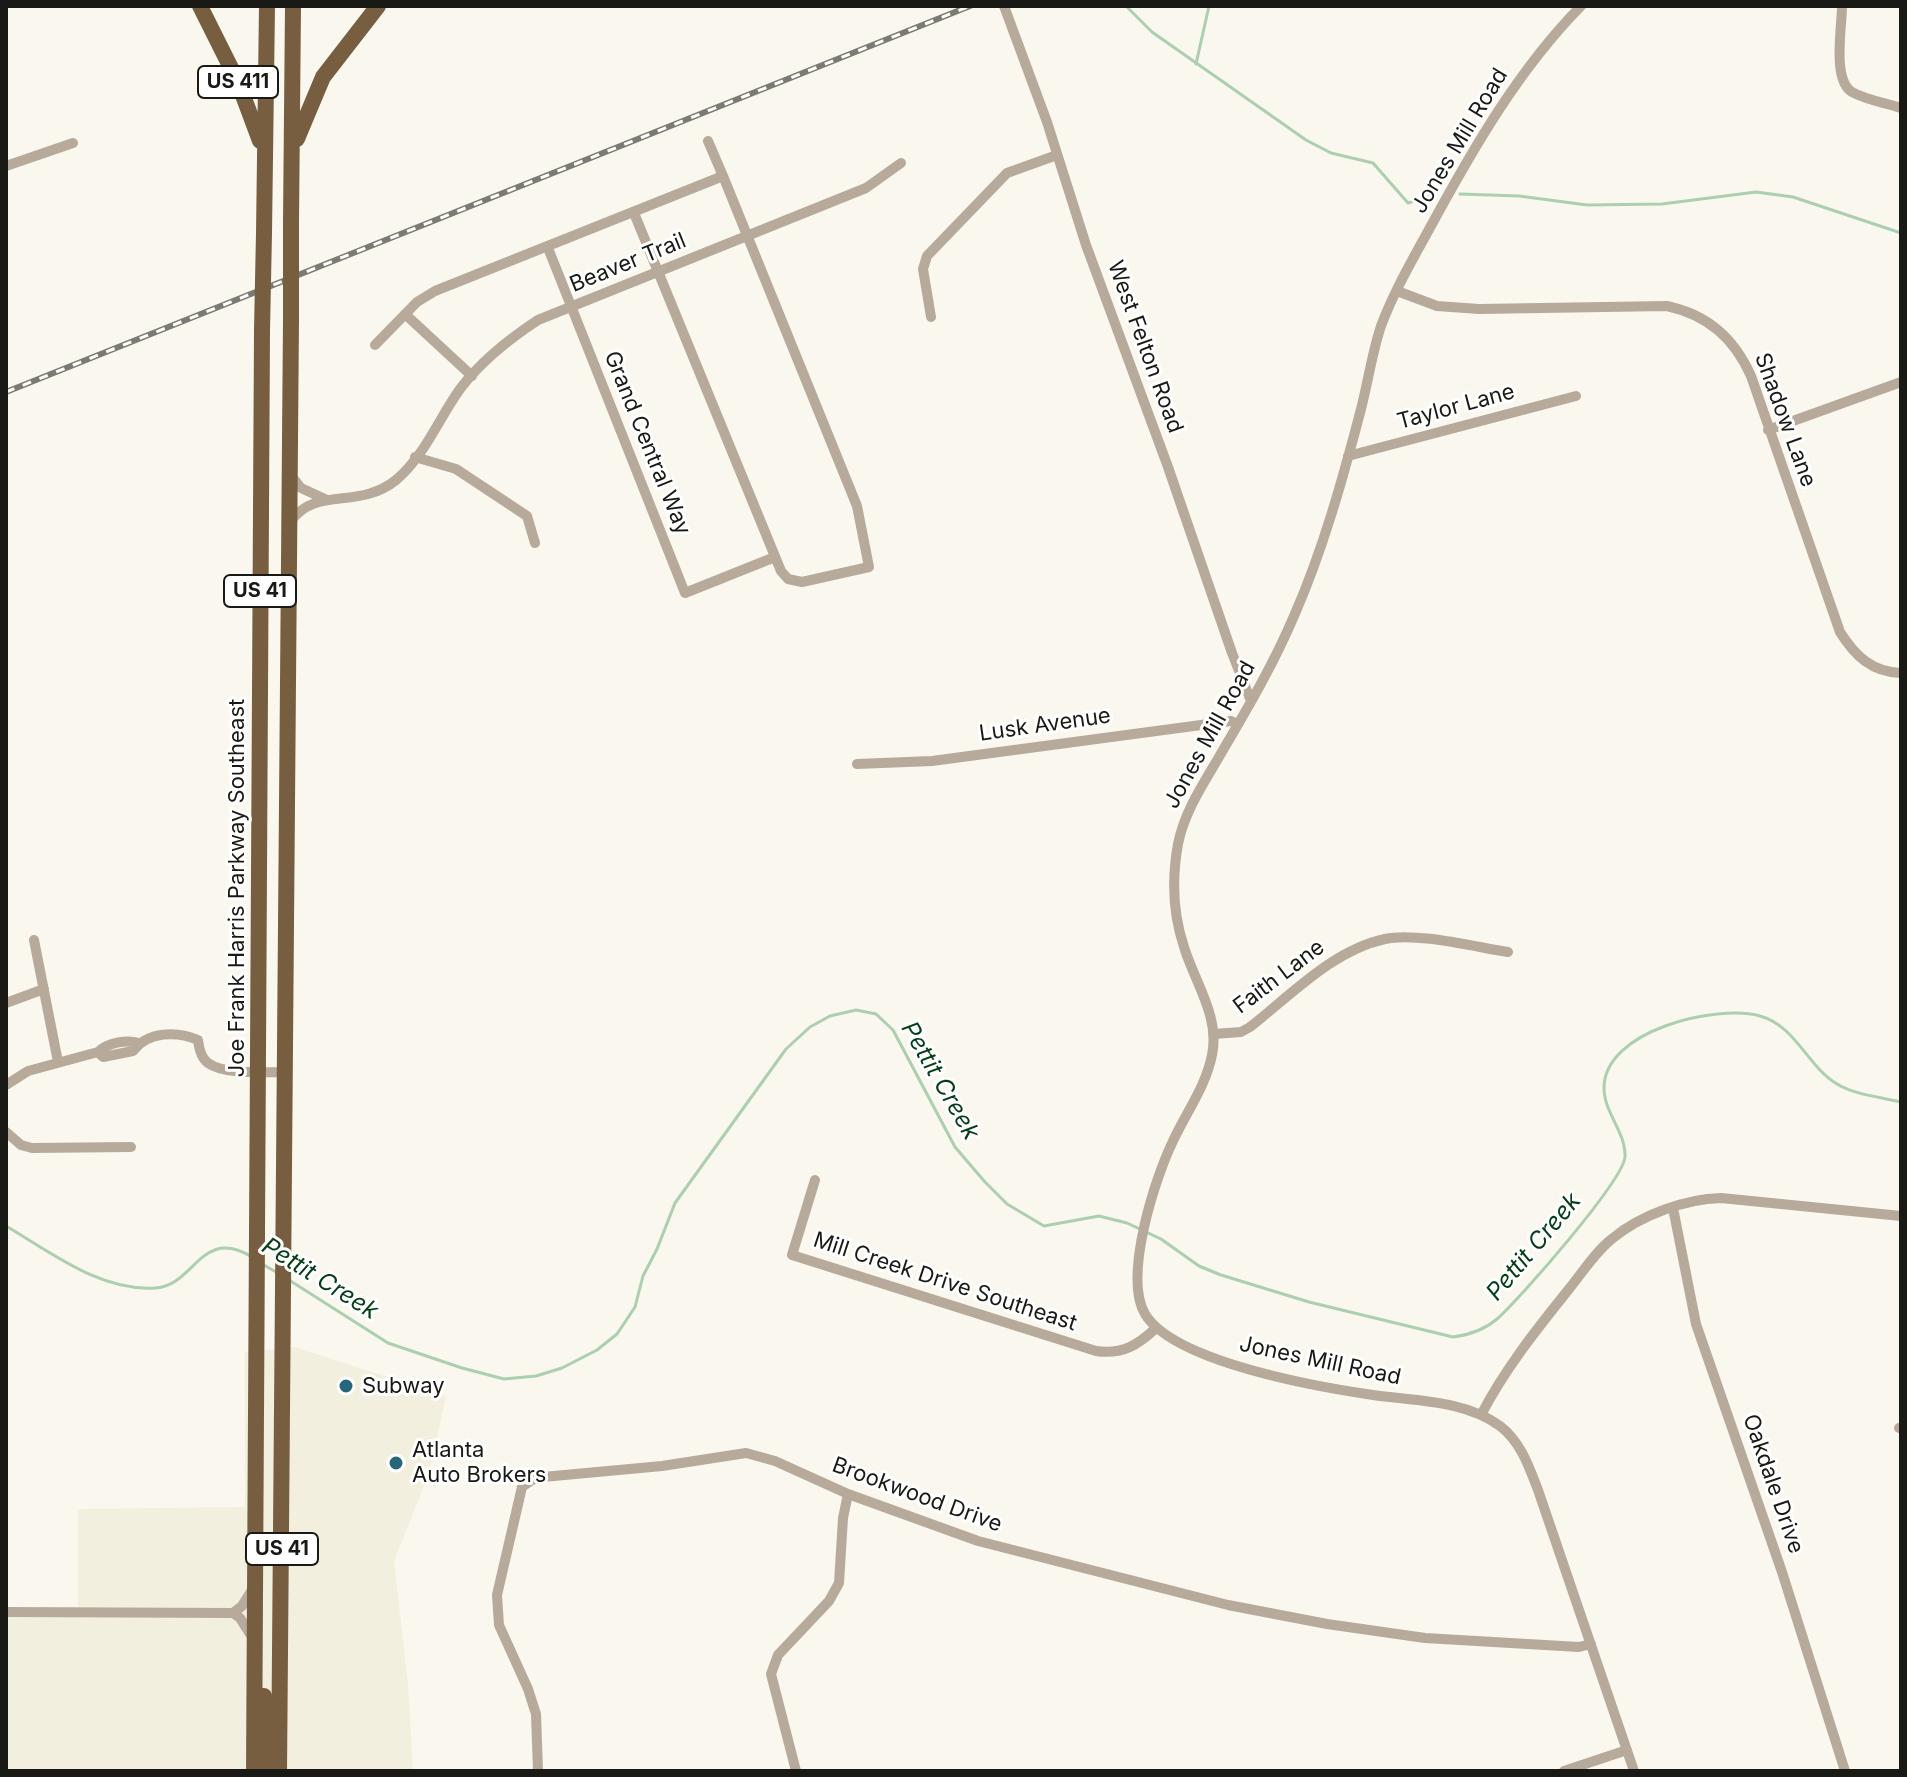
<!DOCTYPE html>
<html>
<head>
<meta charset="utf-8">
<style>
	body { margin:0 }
	#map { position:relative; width:1907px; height:1777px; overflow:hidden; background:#faf7ee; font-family:Inter,sans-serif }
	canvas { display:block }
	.frame { position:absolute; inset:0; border:8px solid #191915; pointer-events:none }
</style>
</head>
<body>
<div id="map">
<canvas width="1907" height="1777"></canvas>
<div class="frame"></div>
</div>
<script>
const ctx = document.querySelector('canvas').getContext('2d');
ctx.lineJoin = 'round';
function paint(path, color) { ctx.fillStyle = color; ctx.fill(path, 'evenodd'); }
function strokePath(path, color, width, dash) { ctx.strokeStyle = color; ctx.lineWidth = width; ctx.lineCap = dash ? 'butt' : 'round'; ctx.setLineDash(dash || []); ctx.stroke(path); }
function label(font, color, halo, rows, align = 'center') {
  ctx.font = font + ' Inter,sans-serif'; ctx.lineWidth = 6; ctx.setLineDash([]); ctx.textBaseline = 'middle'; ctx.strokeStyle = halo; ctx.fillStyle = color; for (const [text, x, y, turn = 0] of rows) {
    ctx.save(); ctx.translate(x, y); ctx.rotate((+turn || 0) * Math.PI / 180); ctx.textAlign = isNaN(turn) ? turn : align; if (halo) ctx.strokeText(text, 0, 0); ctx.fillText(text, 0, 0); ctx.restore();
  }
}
const built = new Path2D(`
	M295,1347l151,49 -17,78 -35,87 14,124 5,86h-407v-163l72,4v-103l167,-2v-155z`);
const stream = new Path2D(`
	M1126,6l26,26 154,108 25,13 42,10 35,40 27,-9
	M1196,64l13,-58
	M1460,194l59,2 68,9 75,-1 94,-12 37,5 108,36
	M6,1226c46,27 95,66 150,62 39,-3 45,-62 96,-31
	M262,1264l14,8
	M289,1280l99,63 74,25 42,11 32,-3 26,-8 35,-18 20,-16 18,-27 8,-31 14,-27 18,-46 111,-154 24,-22 20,-11 26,-6 20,4 17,16 62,117 30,35 22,22 37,22 55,-10 28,7 34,16 38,27 22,9 88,27 144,35c16,-2 31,-7 44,-18 22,-19 126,-138 128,-162 1,-25 -21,-44 -21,-69 0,-58 113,-84 156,-72 36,10 47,50 77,68 18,11 44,13 64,18`);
const minor = new Path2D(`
	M1004,6l43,116 39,123 82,222 64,186 19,48
	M1581,6c-62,63 -107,141 -149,218 -18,33 -38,67 -51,102 -9,27 -13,56 -20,83 -18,69 -38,141 -67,207 -20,47 -45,90 -71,134 -17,30 -38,59 -45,94 -6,33 -5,70 6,103 11,36 36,69 28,108 -6,31 -26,58 -39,86 -18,37 -50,136 -28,173 29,48 173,73 228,81 41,6 92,5 127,31 21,16 29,41 38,64l96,281
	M1842,6c0,21 -10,74 10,86 14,8 34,11 49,16
	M708,141l15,35
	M6,166l67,-23
	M548,248l137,345 90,-36
	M1397,291l40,15 42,3 188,-3c41,9 67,32 84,70l89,256c15,24 32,40 61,41
	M405,314l67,62
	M931,317l-8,-48 4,-13 80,-83 50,-18
	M375,345l42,-43 18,-11 288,-115 134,330 12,61 -67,15 -14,-3 -7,-8 -147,-358
	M1768,430l133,-48
	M1348,456l228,-60
	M415,457l41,12 71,47 8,27
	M290,474l11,14 24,11
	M291,521c25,-35 68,-11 105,-41 28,-23 43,-62 64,-91 21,-28 49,-50 78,-69l328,-132 35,-25
	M857,764l75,-3 299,-40 7,3
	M34,940l24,122
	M6,1003l38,-14
	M1214,1034l27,-2 9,-5c41,-32 83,-77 135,-88 31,-7 90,8 123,13
	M98,1052l5,5 30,-6c15,-20 44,-20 65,-11 1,9 3,18 10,23 16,12 57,9 77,9
	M6,1085l22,-14 70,-19c9,-9 28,-13 41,-9
	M6,1132l15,13 11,3 99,-1
	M815,1180l-23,75 304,96c26,4 42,-6 60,-23
	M1673,1208l23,116 86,248 63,199
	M1481,1415c24,-46 55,-85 88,-126 13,-16 27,-38 44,-51 28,-23 72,-39 108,-40l180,18
	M1899,1428h2
	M6,1612l227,1 7,5 12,19
	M233,1613l9,-7 10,-16
	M538,1771l-2,-57 -8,-25 -29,-64 -2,-30 25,-108 10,-7 11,-3 119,-11 84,-13 29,8 73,33 130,47 250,64 99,19 98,14 154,9 12,-3
	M796,1771l-25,-97 7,-19 51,-54 10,-18 4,-65 5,-24
	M1564,1771l63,-21`);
const trunk = new Path2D(`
	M200,6l38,76 22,59
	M297,139l26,-62 55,-71
	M291,222l2,-216
	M264,233l3,-227
	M264,1696l4,75
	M254,1771l8,-1441
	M279,1771l12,-1452`);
const rail = new Path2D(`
	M6,392l964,-386`);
const trunkBridge = new Path2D(`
	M291,319v-97
	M262,330l2,-97`);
const markers = [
	[346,1386,8,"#28667c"],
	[396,1463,8,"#28667c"]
];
const shields = [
	[238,82,80],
	[260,591,72],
	[282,1549,72]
];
const shieldNames = [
	["US 411",238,82],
	["US 41",260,591],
	["US 41",282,1549]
];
const streetNames = [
	["Jones Mill Road",1460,141,-59],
	["Beaver Trail",628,263,-22],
	["West Felton Road",1145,347,70],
	["Taylor Lane",1456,407,-15],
	["Shadow Lane",1785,420,70],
	["Grand Central Way",647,443,68],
	["Lusk Avenue",1045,725,-8],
	["Jones Mill Road",1210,735,-61],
	["Joe Frank Harris Parkway Southeast",237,888,-90],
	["Faith Lane",1279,977,-37],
	["Mill Creek Drive Southeast",945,1282,18],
	["Jones Mill Road",1320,1361,12],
	["Oakdale Drive",1773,1484,71],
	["Brookwood Drive",917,1495,20]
];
const poiNames = [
	["Subway",362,1386],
	["Atlanta",412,1450],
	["Auto Brokers",412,1475]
];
const waterNames = [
	["Pettit Creek",940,1081,60],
	["Pettit Creek",1534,1247,-50],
	["Pettit Creek",320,1279,32]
];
paint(built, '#f3efde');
strokePath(stream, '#abcfaf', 3);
strokePath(minor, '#b7aa9b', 10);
strokePath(trunk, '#775e40', 16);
strokePath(rail, '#7b7a73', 6);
strokePath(rail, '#fff', 3, [9]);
strokePath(trunkBridge, '#775e40', 16);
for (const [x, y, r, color] of markers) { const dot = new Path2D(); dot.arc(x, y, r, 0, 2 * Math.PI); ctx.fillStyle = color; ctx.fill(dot); strokePath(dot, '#fff', 3); }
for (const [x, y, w] of shields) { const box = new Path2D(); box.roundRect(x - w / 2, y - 16, w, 32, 6); ctx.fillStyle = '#fff'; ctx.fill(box); strokePath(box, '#191915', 2); }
label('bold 20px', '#191915', null, shieldNames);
label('22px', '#191915', '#fff', streetNames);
label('22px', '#191915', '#fff', poiNames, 'left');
label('italic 24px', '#043e15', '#fff', waterNames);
</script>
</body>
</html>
